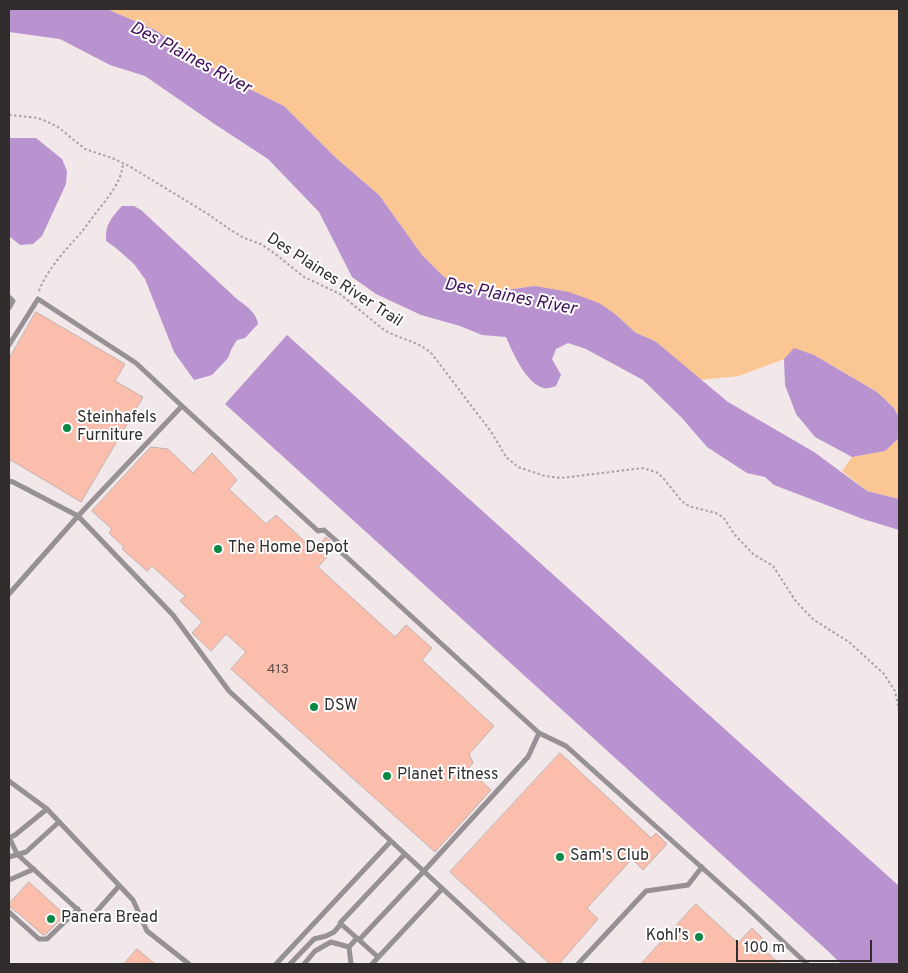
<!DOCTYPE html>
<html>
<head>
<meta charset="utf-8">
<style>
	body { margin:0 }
	#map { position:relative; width:908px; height:973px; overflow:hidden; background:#f3e8e9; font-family:Overpass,sans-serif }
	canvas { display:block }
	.frame { position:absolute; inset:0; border:10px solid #312d2d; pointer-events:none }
	.scale { position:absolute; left:736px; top:940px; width:136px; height:22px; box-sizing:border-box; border:2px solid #312d2d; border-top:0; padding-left:6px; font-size:15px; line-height:18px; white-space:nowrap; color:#312d2d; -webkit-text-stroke:4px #fff; paint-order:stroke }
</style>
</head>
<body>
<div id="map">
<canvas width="908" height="973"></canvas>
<div class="frame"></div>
<div class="scale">100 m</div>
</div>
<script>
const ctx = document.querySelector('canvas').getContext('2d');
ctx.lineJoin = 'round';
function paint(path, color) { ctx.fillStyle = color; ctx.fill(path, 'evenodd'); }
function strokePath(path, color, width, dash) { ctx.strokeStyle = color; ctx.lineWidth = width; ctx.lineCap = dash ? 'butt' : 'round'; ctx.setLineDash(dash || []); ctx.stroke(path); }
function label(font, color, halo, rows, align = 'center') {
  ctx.font = font + ' Overpass,sans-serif'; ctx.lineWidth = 4; ctx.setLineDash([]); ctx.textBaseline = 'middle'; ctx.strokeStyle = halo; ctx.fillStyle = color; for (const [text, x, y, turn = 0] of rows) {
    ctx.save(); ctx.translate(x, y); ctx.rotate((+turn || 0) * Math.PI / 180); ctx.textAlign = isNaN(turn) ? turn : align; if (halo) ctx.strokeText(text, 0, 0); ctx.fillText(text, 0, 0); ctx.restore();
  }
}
const green = new Path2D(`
	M107,9h792v409l-5,-10 -17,-16 -63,-37 -20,-6 -10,10 -45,17 -39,4 -45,-39 -19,-8 -21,-19 -80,-28 -51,7 -40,-16 -22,-22 -43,-60 -44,-38 -51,-51 -55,-27 -74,-49z
	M899,438v61l-32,-8 -25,-20 10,-14 33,-6z`);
const water = new Path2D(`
	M9,9h98l48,21 74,49 55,27 51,51 44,38 43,60 22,22 40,16 51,-7 34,6 30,11 16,11 21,19 19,8 73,61 86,50 53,39 32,8v31l-36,-11 -89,-34 -9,-8 -18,-4 -40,-26 -25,-29 -39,-38 -57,-31 -18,-6 -12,6 -4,10 9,16 -5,11c-4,1 -8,3 -12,2 -18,-4 -31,-35 -38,-51l-24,-2 -22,-9 -39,-11 -45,-21 -24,-17 -33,-65 -51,-53 -55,-36 -68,-47 -35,-11 -50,-26 -51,-7z
	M9,138h27l26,21 5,12 -1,13 -24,52 -9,8 -13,1 -11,-9z
	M122,206h12l7,4 97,90c9,6 19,14 20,24l-13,14 -8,2 -6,10 -3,8 -16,17 -18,5 -20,-28 -29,-73 -11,-15 -18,-16 -10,-7c-1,-16 5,-23 16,-35z
	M287,335l612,551v78h-58l-12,-12 -604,-548z
	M794,348l20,7 63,37 17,16 5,10v20l-14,13 -33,6 -37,-20 -19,-23 -11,-29 -1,-26z`);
const building = new Path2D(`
	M36,312l89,52 -10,17 28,16 -62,105 -72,-43v-100z
	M151,447l17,2 25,24 19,-20 25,27 -8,9 37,35 10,-9 38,35 12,-13 10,10 -18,20 77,70 11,-12 26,23 -10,12 72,66 -25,28 4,9 -5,6 23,21 -56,62 -204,-183 15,-17 -20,-18 -15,17 -19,-18 10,-11 -22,-21 5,-5 -33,-30 -5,5 -25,-22 2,-2 -15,-14 3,-4 -20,-18z
	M560,753l91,85 5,-5 11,11 -24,26 -11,-11 -45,49 11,11 -39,45h-9l-100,-92z
	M29,882l36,33 -20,20h-2l-26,-23h-1l-7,-6v-2z
	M696,904l42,39 14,-15 12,12 -4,6 20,18h-139z
	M137,949l18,15h-31z`);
const path = new Path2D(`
	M9,115l29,3 10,4 10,5 27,22 27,9 17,8 79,48 21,15 15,9 17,6 13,9 30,24 36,17 44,36c17,10 33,10 48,24l60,79 14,24 12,10 27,9 16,2 82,-10 13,4 7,6 17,21 5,5 7,3 24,6 7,4 12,18 18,19 20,12 22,34 9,10 10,10 35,22 35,32 11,17 4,20
	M39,291c9,-24 29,-43 45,-62 6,-8 12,-17 19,-25 9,-12 19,-25 20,-41`);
const service = new Path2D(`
	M9,297l4,4 -4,7
	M9,345l29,-46 98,64 46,43 -104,110 -69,78
	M182,406l136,125 6,-1 17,15v7l198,181 -11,24 -104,114 -65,69
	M9,481l4,1 65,34 95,99 56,76 162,150 -115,123
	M539,733l27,13 180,161 61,57
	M9,781l38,28 86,91 14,31 42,33
	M9,837l8,17 72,66 30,-34
	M9,838l6,-3 32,-26
	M391,841l133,123
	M9,857l17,-5 33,-30
	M9,880l25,-11
	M9,912l30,27h8l31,-30
	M378,957l-38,-34 65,-69
	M290,964l24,-25 12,-3 8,-4 7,-8
	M304,964l11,-13 16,-9 18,5
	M351,964l-2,-17 8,-9
	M372,964l70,-75
	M578,964l68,-73 42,-6 14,-18`);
const markers = [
	[67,428,5,"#0b8843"],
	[218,549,5,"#0b8843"],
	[314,707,5,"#0b8843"],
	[387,776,5,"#0b8843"],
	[560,857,5,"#0b8843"],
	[51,919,5,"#0b8843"],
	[699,937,5,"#0b8843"]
];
const numberNames = [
	["413",278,670]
];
const streetNames = [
	["Des Plaines River Trail",334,281,33]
];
const poiNames = [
	["Steinhafels",77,419],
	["Furniture",77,437],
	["The Home Depot",228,549],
	["DSW",324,707],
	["Planet Fitness",397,776],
	["Sam's Club",570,857],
	["Panera Bread",61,919],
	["Kohl's",689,937,"right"]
];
const waterNames = [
	["Des Plaines River",190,59,28],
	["Des Plaines River",510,298,11]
];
paint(green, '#fac693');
paint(water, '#b893cf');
paint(building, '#fbbeac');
strokePath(building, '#bcb2af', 1);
strokePath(path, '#aaa2a2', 2, [2.5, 2.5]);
strokePath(service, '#959194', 5);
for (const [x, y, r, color] of markers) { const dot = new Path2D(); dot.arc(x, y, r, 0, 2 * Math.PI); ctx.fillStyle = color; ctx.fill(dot); strokePath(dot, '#fff', 2); }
label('14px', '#64514d', null, numberNames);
label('16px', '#312d2d', '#fff', streetNames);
label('16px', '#312d2d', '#fff', poiNames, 'left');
label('italic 18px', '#42115a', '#fff', waterNames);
</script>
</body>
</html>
